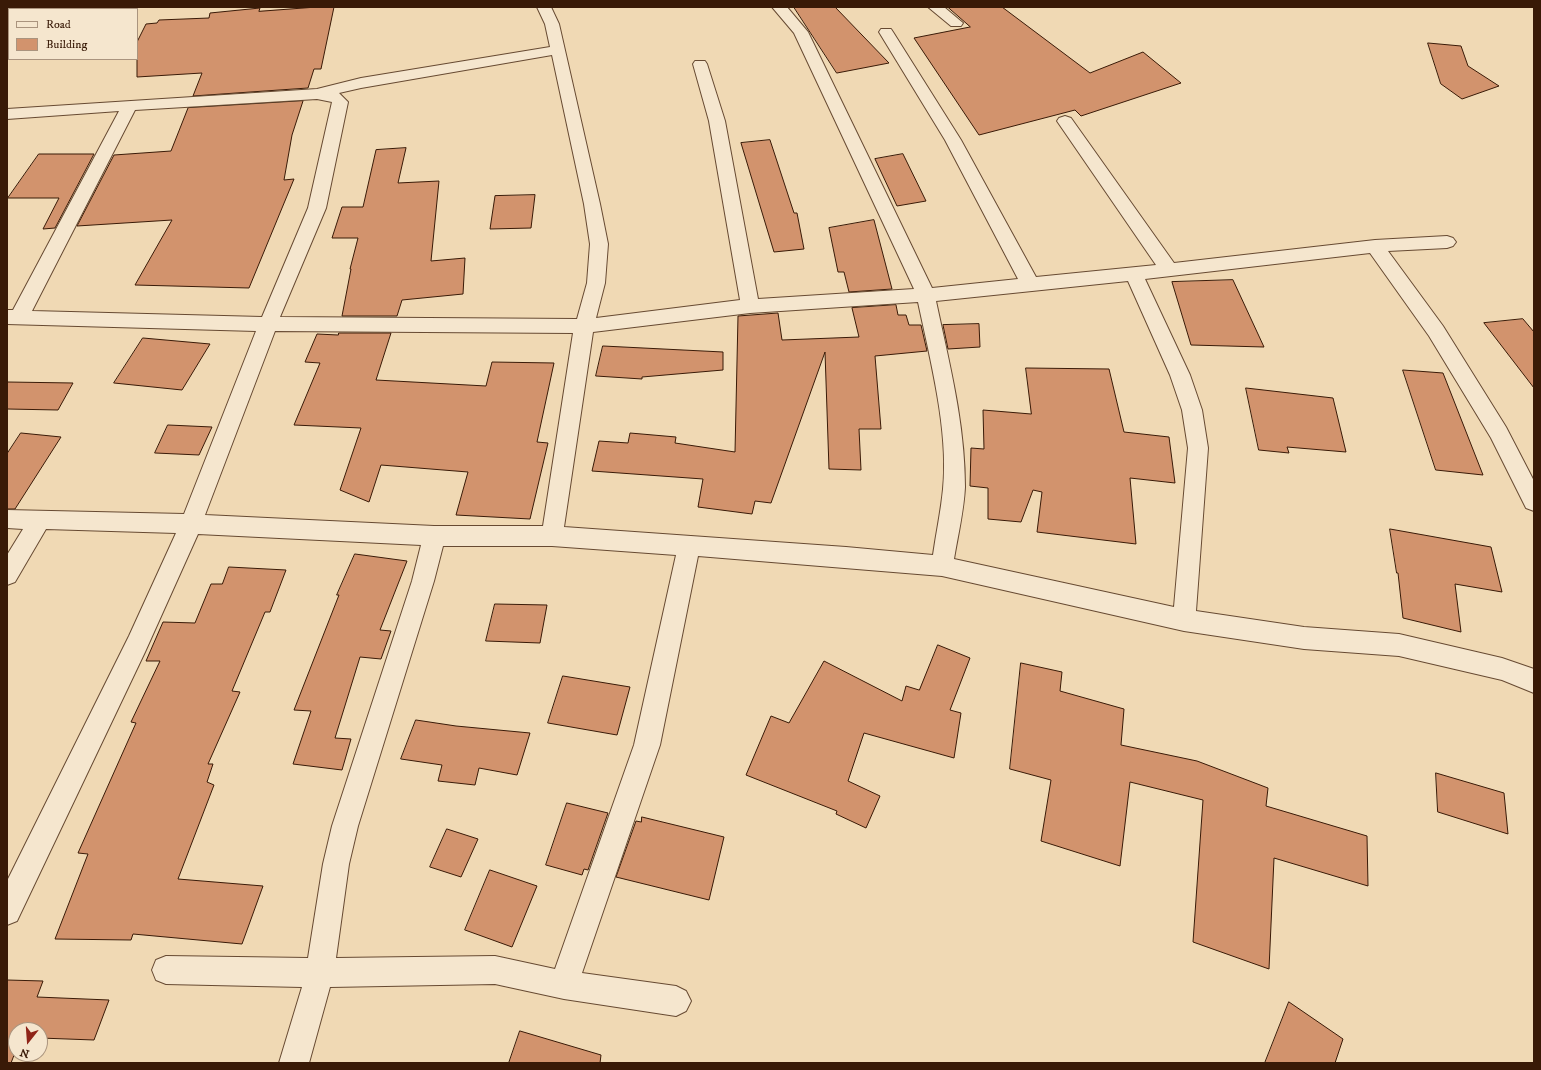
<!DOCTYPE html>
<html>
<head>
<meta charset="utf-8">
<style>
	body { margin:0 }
	#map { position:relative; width:1541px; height:1070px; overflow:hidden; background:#f0d9b4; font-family:"IM FELL DW Pica",serif }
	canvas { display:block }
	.frame { position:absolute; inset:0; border:8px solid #391a07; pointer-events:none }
	.legend { position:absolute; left:8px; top:8px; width:130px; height:52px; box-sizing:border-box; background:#f5e6ce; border:1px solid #aa947e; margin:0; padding:5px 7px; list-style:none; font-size:12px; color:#391a07 }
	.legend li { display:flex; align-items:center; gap:8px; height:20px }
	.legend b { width:20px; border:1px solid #aa947e }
	.north { position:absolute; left:8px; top:1022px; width:40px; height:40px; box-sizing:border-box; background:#f5e6ce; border:1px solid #aa947e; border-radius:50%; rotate:197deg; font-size:11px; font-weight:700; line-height:16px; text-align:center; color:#391a07 }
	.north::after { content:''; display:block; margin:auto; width:14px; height:18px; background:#8f2418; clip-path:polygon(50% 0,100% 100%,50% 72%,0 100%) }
</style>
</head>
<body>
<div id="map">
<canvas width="1541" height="1070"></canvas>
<div class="frame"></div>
<ul class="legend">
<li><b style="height:5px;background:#f5e6ce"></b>Road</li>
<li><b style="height:11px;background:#d2936d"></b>Building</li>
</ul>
<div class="north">N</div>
</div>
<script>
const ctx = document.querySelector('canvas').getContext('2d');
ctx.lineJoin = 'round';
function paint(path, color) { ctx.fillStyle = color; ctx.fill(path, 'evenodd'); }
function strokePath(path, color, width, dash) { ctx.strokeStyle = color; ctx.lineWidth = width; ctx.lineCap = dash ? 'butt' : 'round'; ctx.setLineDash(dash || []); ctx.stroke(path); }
const building = new Path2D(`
	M317,7h17l-13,62h-7l-6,19 -115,8 9,-23 -65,4v-35l9,-18 11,-1 2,-3 50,-2 1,-5 50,-5 -1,3z
	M794,7h41l54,56 -52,10z
	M948,7h54l88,66 53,-21 38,31 -100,33 -6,-6 -96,25 -65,-97 56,-11z
	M1428,43l33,3 7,20 31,20 -37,13 -21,-15z
	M303,101l-11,34 -8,45 10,-1 -45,109 -114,-3 37,-65 -95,6 37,-71 57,-4 17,-43z
	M770,140l24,73h3l7,36 -30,3 -33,-109z
	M406,148l-8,35 41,-2 -8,80 34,-3 -2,36 -61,6 -5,16h-55l9,-47h-1l8,-31h-26l10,-31h21l13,-57z
	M39,154h55l-39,74 -12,1 16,-31h-51z
	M903,154l23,47 -29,5 -22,-47z
	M535,195l-4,33 -41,1 5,-33z
	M874,220l18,69 -43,3 -5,-20h-6l-9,-44z
	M1233,280l31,67 -73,-2 -19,-63z
	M896,305l2,10h8l3,10h12l6,26 -52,5 6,73h-22l2,41 -32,-1 -4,-117 -54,151 -16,-2 -3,13 -54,-7 5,-28 -111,-8 7,-30 29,2 2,-10 46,4 -1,6 60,9 3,-136 40,-3 4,27 77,-3 -7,-29z
	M1523,319l11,13v56l-50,-65z
	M979,324l1,23 -32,2 -5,-24z
	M339,333h52l-15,47 110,6 6,-24 62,1 -17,79 11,1 -18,76 -74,-4 12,-43 -87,-7 -12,37 -29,-12 21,-62 -67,-3 26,-62 -15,-1 12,-28 21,1z
	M143,338l67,6 -28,46 -68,-7z
	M603,346l120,6v18l-81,7v2l-46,-3z
	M1026,368l83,1 15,63 45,5 6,46 -45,-5 6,66 -99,-12 5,-40 -9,-2 -12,32 -33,-3v-31l-18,-2 1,-38 13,1 -1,-39 48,4z
	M1403,370l40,3 40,102 -47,-5z
	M7,382l66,1 -15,27 -51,-1z
	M1246,388l87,10 13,54 -59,-5 2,6 -30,-3z
	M168,425l44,2 -13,28 -44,-2z
	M21,433l40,4 -46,72h-8v-55z
	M1390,529l101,18 11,45 -47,-8 6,48 -58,-14 -5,-45h-1z
	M355,554l52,7 -27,69 11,1 -10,28 -21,-2 -25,81 16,1 -9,31 -49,-6 18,-53 -17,-1 45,-115h-2z
	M229,567l57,3 -16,42h-5l-33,79 8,1 -32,72h5l-6,18 7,3 -36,94 85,7 -21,58 -109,-10 -2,6 -76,-1 33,-85 -10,-1 58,-130 -5,-1 29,-61h-14l17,-39 32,1 16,-39h11z
	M495,604l52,1 -7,38 -54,-2z
	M938,645l32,13 -20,52 11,3 -7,45 -90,-25 -16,48 32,15 -14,32 -30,-14 1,-3 -91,-36 25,-59 18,7 35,-62 78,40 4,-15 13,4z
	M1021,663l41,9 -2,19 64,18 -3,36 76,16 71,27 -2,18 101,30 1,50 -94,-28 -5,111 -76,-27 10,-142 -73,-18 -10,84 -79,-25 10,-61 -41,-11z
	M563,676l67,11 -13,48 -69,-12z
	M416,720l40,6 74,7 -13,42 -38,-7 -4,17 -37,-4 4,-16 -41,-6z
	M1436,773l68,20 4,41 -70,-22z
	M567,803l41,10 -20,57 -4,-1 -2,6 -36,-10z
	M642,817l82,20 -15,63 -93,-23 20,-56 5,1z
	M447,829l31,10 -17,38 -31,-10z
	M490,870l47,16 -25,61 -47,-17z
	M7,980l36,1 -6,16 72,3 -15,40 -54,-2v-8h-24v20l-5,13h-4z
	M1289,1002l54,37 -8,24h-70z
	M520,1031l81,24 -1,8h-91z`);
const street = new Path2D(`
	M7,7h8l-7,4z
	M537,7h14l8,17 41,180 8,40 -3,39 -9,35 144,-18 -31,-179 -16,-57 2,-3h10l2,3 18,57 33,178 156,-10 -120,-256 -22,-26h15l21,25 124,256 86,-9 -73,-139 -66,-108 2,-3h10l2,3 68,108 75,137 120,-12 -99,-144 2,-3 6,-2 6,2 103,145 201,-23 72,-4 6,2 3,4 -3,4 -6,2 -59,3 55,75 63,101 28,54v30l-8,-3 -35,-70 -62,-102 -59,-83 -225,26 45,96 12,35 6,38 -12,163 108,16 95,7 103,24 32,11v24l-32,-13 -103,-24 -95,-7 -120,-18 -242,-55 -244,-20 -38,189 -78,228 94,13 10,5 5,10 -5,10 -10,5 -112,-17 -69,-15 -165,3 -21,76h-30l23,-76 -136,-3 -10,-4 -4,-10 4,-10 10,-4 142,2 15,-94 9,-38 80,-245 9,-36 -223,-11 -53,118 -128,269 -10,4v-44l122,-245 47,-103 -130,-4 -31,53 -8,3v-30l16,-26 -16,-1v-18l177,4 72,-183 -249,-7v-14h6l106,-199 -112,8v-10l310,-20 44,-11 189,-31 -5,-23zM552,55l32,149 6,40 -3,39 -10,36 -297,-2 46,-109 22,-106 -9,-9 22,-5zM317,99l15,3 -24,106 -46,109 -230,-6 103,-201zM1128,281l42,94 12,35 6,38 -14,159 -220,-48c4,-24 10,-49 11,-72 0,-64 -16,-125 -29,-186zM918,302c12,57 31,129 25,187 -2,22 -7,44 -10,66l-87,-8 -282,-20 29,-195 157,-19zM275,331l298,2 -30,193h-109l-229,-11zM443,546h109l124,9 -42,190 -79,224 -60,-13 -159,2 13,-94 9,-38 76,-245z
	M928,7h16l19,16 -2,3h-10z`);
paint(building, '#d2936d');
strokePath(building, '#391a07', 1);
strokePath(street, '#674a32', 2);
paint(street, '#f5e6ce');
</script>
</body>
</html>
